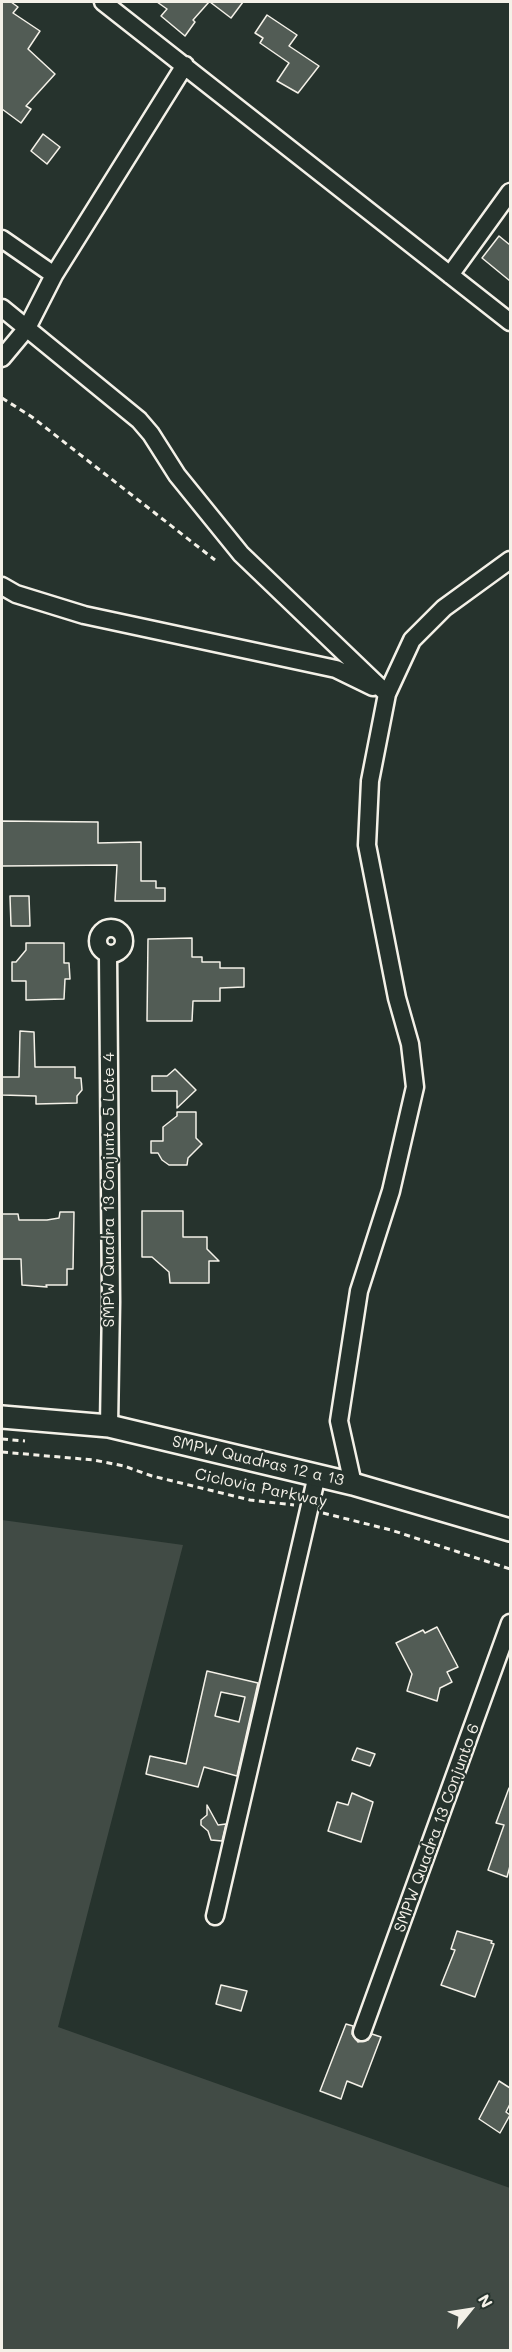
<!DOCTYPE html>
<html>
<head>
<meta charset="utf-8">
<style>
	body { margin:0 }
	#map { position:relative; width:512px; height:2352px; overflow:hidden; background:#26332d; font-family:Mali,sans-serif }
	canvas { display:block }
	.frame { position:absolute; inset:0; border:3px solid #f4f1e8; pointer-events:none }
	.north { position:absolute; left:440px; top:2280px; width:60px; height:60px; -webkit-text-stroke:4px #26332d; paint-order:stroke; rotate:60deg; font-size:16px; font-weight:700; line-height:24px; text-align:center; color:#f4f1e8 }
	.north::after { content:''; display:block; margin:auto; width:21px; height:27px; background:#f4f1e8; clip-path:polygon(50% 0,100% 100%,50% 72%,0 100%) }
</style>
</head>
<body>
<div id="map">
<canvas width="512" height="2352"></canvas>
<div class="frame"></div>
<div class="north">N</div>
</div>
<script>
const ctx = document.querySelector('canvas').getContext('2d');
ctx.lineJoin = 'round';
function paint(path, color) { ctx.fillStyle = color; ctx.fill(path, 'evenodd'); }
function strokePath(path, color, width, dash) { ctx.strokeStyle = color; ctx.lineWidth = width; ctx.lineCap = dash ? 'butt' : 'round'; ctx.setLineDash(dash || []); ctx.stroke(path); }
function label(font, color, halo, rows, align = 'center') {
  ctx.font = font + ' Mali,sans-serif'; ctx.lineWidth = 4.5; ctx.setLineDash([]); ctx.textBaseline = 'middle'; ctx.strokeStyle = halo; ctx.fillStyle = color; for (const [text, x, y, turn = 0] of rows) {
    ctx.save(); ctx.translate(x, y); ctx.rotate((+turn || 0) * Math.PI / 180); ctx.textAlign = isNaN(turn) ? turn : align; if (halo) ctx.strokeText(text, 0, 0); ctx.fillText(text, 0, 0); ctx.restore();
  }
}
const green = new Path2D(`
	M2,1520l181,25 -125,482 452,161v162h-508z`);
const building = new Path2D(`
	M2,2h9l7,5 -5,6 27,18 -12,18 27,25 -29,32 5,3 -10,14 -19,-14z
	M157,2h52l-16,18 2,2 -10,14 -24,-20 6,-7z
	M210,2h33l-12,16z
	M267,15l30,20 -8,11 30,20 -21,27 -21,-12 12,-18 -29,-20 3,-5 -8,-5z
	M43,134l17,13 -13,17 -16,-13z
	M499,236l11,9v36l-28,-23z
	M2,821l96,1v21l43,-1v39h15v7h9v13h-50l2,-36 -115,1z
	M10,896h19l1,30h-19z
	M192,938v19h10v5h18v6h24v19l-24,1v13h-27l-1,20h-45l1,-82z
	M26,943h38v20h5l1,16h-5l-1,20 -38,1v-19h-14v-19h4l10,-12z
	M20,1031l14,1 1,35h40v11h6l1,12 -5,6v7l-41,1v-8l-34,-1v-18h17z
	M175,1069l21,21 -19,18v-17h-25v-15h15z
	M177,1112h19v26l6,6 -14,14 -1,7h-18l-7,-5 -4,-7h-7v-12h12v-14l14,-11z
	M142,1211h41v26h24v12l12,12h-10v22h-39l-1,-11 -17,-15h-10z
	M60,1212h14l-1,57h-6v16h-21l1,2 -25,-2 -1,-26h-19v-45h16l1,6h28l12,-2z
	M437,1627l21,40 -11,5 5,10 -12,6 -3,13 -30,-10 5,-17 -16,-31 27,-13 2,3z
	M207,1671l51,12 -21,93 -33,-9 -6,20 -52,-13 4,-18 36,8zM221,1692l24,5 -6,25 -24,-6z
	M357,1748l18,6 -5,12 -18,-6z
	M509,1788h1v78l-3,11 -19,-7 16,-45 -8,-2z
	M352,1793l21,9 -12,40 -33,-11 9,-29 11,3z
	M207,1805l11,20 8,-1 -4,17 -11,-1 -3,-9 -7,-6v-5l6,-5z
	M457,1931l35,10 -1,2 3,1 -19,53 -34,-12 14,-35 -4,-1z
	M221,1985l26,6 -6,20 -25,-7z
	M346,2024l7,2 -1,8 6,8 10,-2 4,-6 9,3 -19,50 -15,-6 -6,18 -21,-8z
	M499,2081l11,7v16l-4,8 4,3 -10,18 -21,-14z`);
const path = new Path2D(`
	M2,398l30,19 183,143
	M2,1439l23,2
	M2,1452l92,8 30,6 28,10 98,24 44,5
	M323,1513l68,17 119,39`);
const minor = new Path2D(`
	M103,2l407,320
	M2,239l52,36
	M450,275l60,-83
	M2,308l137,112 12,14 26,41 64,79 146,140
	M2,358l25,-30 27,-53 131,-210
	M2,586l14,8 68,21 252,54 37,18
	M98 941a13 13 0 1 1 26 0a13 13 0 1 1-26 0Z
	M108,955l3,347 -2,124
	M353,1484l-14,-63 20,-130 32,-100 24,-104 -5,-43 -13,-46 -30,-153 3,-64 17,-87 25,-54 32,-32 66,-48
	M215,1916l102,-441
	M362,2032l148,-409`);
const tertiary = new Path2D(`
	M2,1417l107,9 244,58 157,46`);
const streetNames = [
	["SMPW Quadra 13 Conjunto 5 Lote 4",109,1190,-90],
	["SMPW Quadras 12 a 13",258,1461,13],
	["Ciclovia Parkway",261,1488,12],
	["SMPW Quadra 13 Conjunto 6",437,1828,-70]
];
paint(green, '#414b45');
paint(building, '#525c55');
strokePath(building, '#f4f1e8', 1.5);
strokePath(minor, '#f4f1e8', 21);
strokePath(tertiary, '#f4f1e8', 26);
strokePath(path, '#f4f1e8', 3, [6, 4.5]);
strokePath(minor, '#26332d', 16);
strokePath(tertiary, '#26332d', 21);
label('16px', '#f4f1e8', '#26332d', streetNames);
</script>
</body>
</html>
